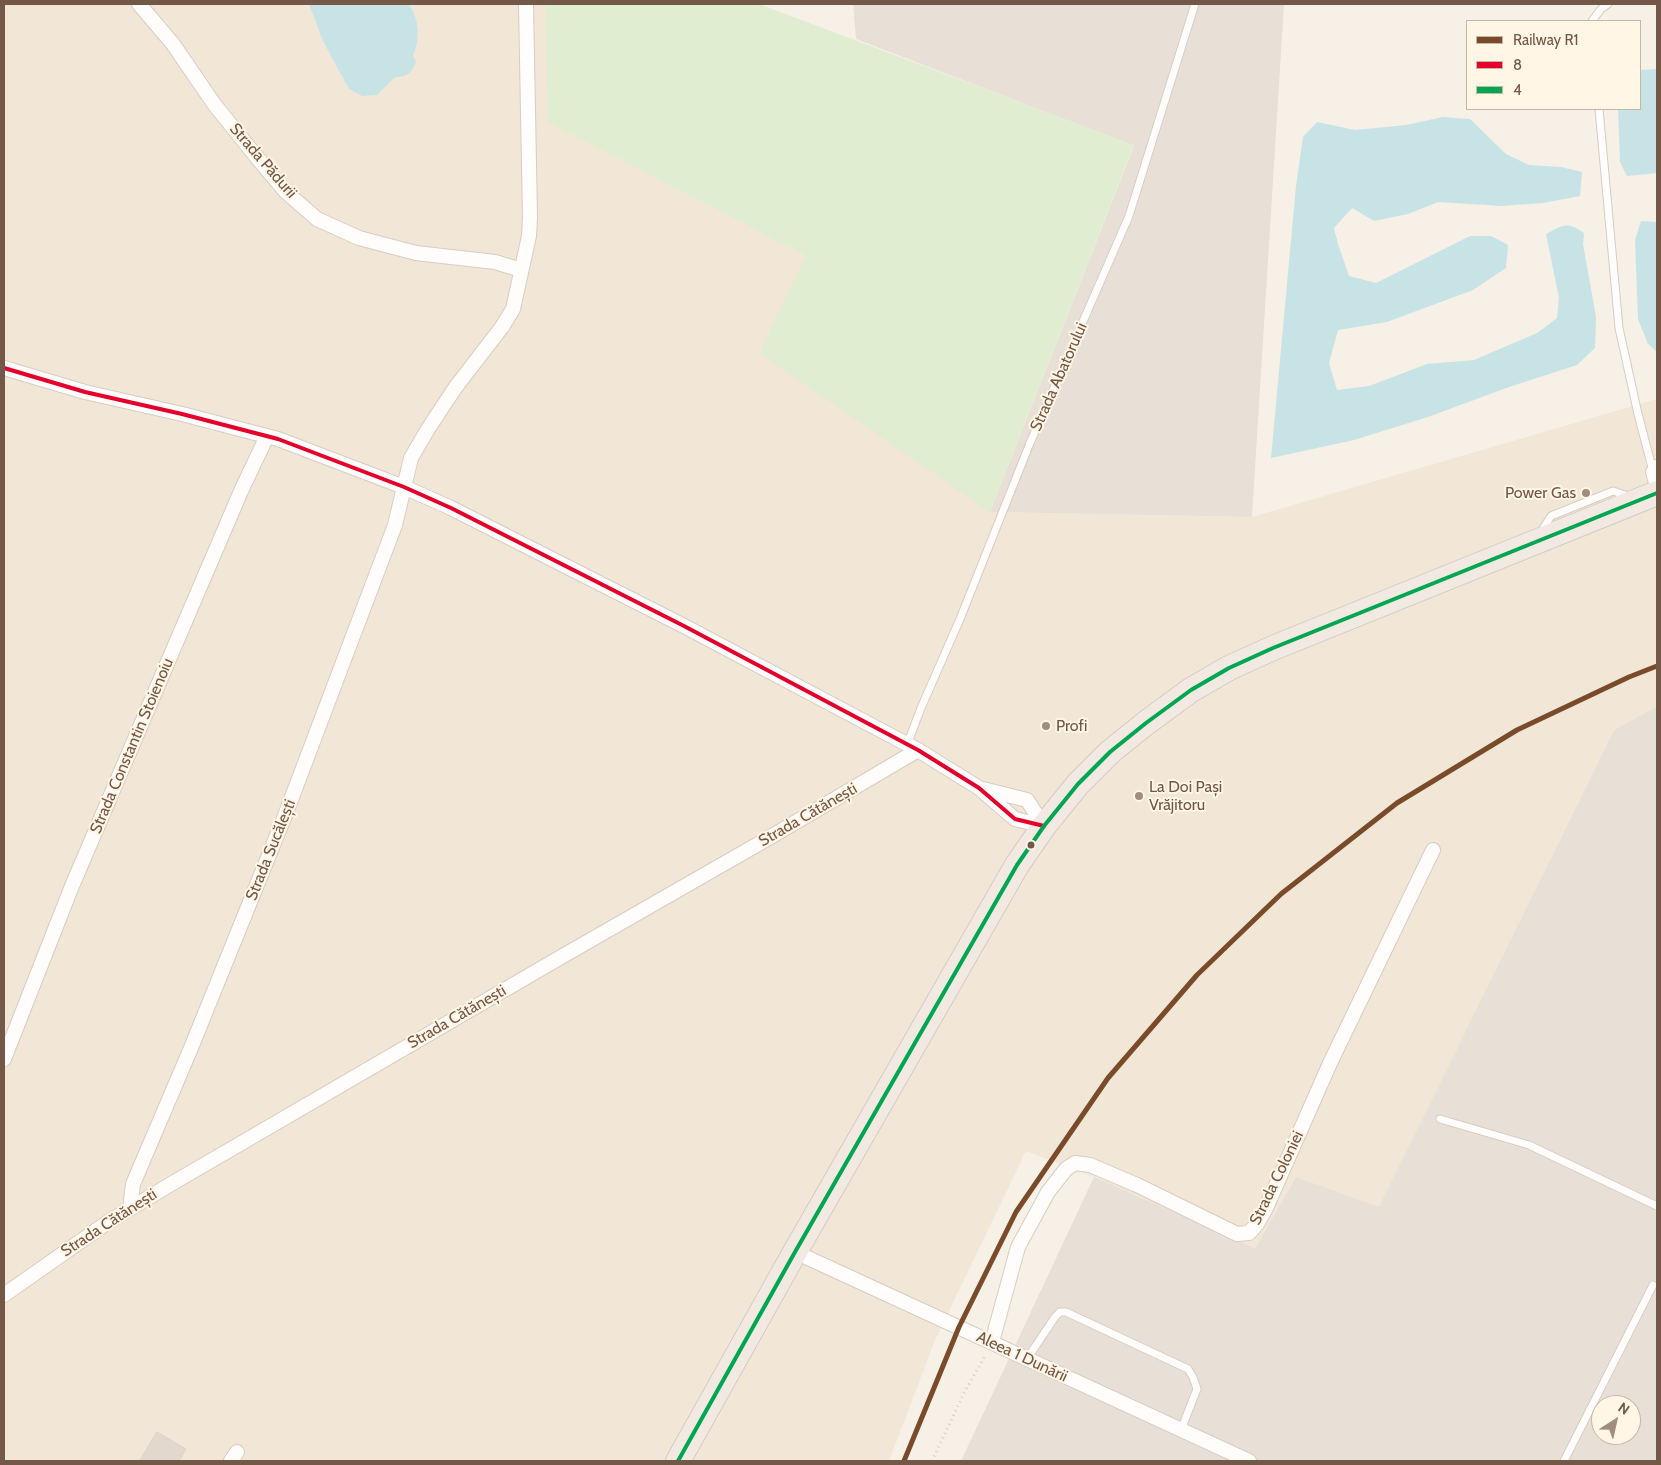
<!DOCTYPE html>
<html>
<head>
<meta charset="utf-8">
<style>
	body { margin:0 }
	#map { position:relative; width:1661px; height:1465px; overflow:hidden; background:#f6f0e6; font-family:Cabin,sans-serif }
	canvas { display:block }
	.frame { position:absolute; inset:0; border:5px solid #735747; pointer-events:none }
	.legend { position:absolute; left:1466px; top:20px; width:175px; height:90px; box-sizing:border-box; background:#fff6e6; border:1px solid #c7b6a6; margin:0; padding:6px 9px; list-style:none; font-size:15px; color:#735747 }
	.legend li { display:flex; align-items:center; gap:10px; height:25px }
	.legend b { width:25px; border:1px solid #c7b6a6 }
	.north { position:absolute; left:1591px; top:1395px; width:50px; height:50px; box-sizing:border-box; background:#fff6e6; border:1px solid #c7b6a6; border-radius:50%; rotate:35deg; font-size:14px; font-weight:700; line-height:20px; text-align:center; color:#735747 }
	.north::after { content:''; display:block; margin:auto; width:18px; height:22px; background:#a18d7f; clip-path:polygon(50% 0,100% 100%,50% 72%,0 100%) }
</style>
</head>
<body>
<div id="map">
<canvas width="1661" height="1465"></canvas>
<div class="frame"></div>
<ul class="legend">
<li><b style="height:6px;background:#7a4b2a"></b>Railway R1</li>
<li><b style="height:6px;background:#e4002b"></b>8</li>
<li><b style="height:6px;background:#00a651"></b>4</li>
</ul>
<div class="north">N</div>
</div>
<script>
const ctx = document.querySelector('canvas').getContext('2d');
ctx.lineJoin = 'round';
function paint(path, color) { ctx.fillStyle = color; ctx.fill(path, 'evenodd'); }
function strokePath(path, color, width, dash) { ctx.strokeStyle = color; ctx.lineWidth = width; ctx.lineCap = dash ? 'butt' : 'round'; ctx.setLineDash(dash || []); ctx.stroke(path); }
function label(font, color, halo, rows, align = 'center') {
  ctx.font = font + ' Cabin,sans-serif'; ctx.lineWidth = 4; ctx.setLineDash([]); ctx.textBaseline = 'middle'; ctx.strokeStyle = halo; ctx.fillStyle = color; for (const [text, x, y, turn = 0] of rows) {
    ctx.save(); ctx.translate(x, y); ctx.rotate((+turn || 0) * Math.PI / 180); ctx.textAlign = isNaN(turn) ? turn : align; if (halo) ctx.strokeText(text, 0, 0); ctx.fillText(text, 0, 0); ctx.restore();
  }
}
const residential = new Path2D(`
	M4,4h541l4,118 257,134 184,256 262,5 405,-118v307l-43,24 -235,478 -83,-31 -41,71 -161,-71 -68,-26 -91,189 -46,121h-885z`);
const industrial = new Path2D(`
	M853,4h431l-32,513 -262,-5 144,-366 -278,-107z
	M1657,706v755h-696l133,-284 161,71 41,-71 83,30 235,-477zM1601,1405h30v30h-30z`);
const green = new Path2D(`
	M545,4h214l375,141 -144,367 -231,-159 47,-97 -258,-134z`);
const water = new Path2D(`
	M309,4h100c11,18 11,34 4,52l3,6c-5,11 -8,15 -21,15l-18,18 -15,1 -13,-7 -26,-48z
	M1657,69v104l-30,3 -7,-14 -2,-53h22v-39z
	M1443,117l27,2 36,35 23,11 32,2 21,5 -2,24 -37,7 -42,3 -63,-4 -30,12 -34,7 -22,-13 -18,20 4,16 11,32 27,7 94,-47h21l17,9 -2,23 -33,22 -86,32 -49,8 -9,33 8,27 32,-4 58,-22 47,-4 63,-27 20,-15 2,-20 -13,-64c17,-9 21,-13 38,-1l-1,11 13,73 -1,31 -18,17 -68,22 -81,30 -74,23 -83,18 25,-272 7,-49 14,-15 38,8 51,-5z
	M1641,221l16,1v130l-9,-8 -10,-25 -3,-79z`);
const building = new Path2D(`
	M157,1432l29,17 -7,12h-39z`);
const path = new Path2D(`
	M932,1461l33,-70 20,-35`);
const service = new Path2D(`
	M1592,21l9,-12 7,-5
	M1599,109l20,219 19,86 15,57
	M1541,532l10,-16 62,-25 18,6
	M907,745l14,-37 39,-89 70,-176 99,-227 66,-212
	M1440,1119l89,26 128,61
	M1027,1359l28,-42 5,-5h6l122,57 5,8 4,12 -16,41
	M1564,1461l89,-176`);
const minor = new Path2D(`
	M139,4l34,40 41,60 41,51 31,37 31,27 42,19 57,15 79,9 26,8
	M4,368l81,24 97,22 96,25 126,48 47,21 233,118 234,124 61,38 36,31 29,7
	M1657,467l-4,5 4,14
	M983,789l44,11 17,26
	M4,1059l68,-173 169,-395 26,-55
	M130,1209l3,-25 58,-136 95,-235 109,-288 16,-67 17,-29 27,-41 47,-61 11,-18 16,-73 1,-18 -4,-214
	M795,1252l454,209
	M4,1295l104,-73 63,-38 390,-227 206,-118 151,-89
	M992,1342l26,-95 30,-55 18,-23 9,-6 15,2 47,20 100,49 12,-1 8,-9 9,-16 65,-147 102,-211
	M231,1461l6,-9`);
const trunk = new Path2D(`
	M678,1461l117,-209 222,-387 27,-39 34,-42 32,-32 36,-29 45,-33 38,-22 44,-20 384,-155`);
const bus1 = new Path2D(`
	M4,368l81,24 97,22 96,25 126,48 47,21 233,118 234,124 61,38 36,31 29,7`);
const bus2 = new Path2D(`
	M678,1461l117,-209 222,-387 27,-39 34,-42 32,-32 36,-29 45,-33 38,-22 44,-20 384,-155`);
const rail1 = new Path2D(`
	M904,1461l55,-134 57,-115 92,-134 89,-103 84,-81 116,-91 120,-73 112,-53 28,-11`);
const markers = [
	[1586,493,5,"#a18d7f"],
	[1046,726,5,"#a18d7f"],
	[1139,796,5,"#a18d7f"],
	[1031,845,4.5,"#735747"]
];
const streetNames = [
	["Strada Pădurii",263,161,49],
	["Strada Abatorului",1059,377,-66],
	["Strada Constantin Stoienoiu",132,746,-67],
	["Strada Cătănești",808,815,-30],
	["Strada Sucălești",271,850,-68],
	["Strada Cătănești",457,1017,-30],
	["Strada Coloniei",1277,1178,-64],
	["Strada Cătănești",109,1223,-33],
	["Aleea 1 Dunării",1022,1357,25]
];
const poiNames = [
	["Power Gas",1576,493,"right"],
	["Profi",1056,726],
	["La Doi Pași",1149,787],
	["Vrăjitoru",1149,805]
];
paint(residential, '#f2e6d6');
paint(industrial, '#e8e0d7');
paint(green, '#e1edd0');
paint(water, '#c8e3e6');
paint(building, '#e2d8ce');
strokePath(building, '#ded3c8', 1);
strokePath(service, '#d7cdc4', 9);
strokePath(minor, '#d7cdc4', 16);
strokePath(trunk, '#d5cbc4', 26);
strokePath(path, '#d7cfc9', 3, [1, 4]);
strokePath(service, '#fefdfb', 7);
strokePath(minor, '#fefdfb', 14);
strokePath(trunk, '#f2eae2', 24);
strokePath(bus1, '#e4002b', 4);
strokePath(bus2, '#00a651', 4);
strokePath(rail1, '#7a4b2a', 5);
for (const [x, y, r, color] of markers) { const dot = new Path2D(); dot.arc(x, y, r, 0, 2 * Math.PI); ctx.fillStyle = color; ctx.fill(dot); strokePath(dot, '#fff6e6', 2); }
label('16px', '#735747', '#fff6e6', streetNames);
label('16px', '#735747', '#fff6e6', poiNames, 'left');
</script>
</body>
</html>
